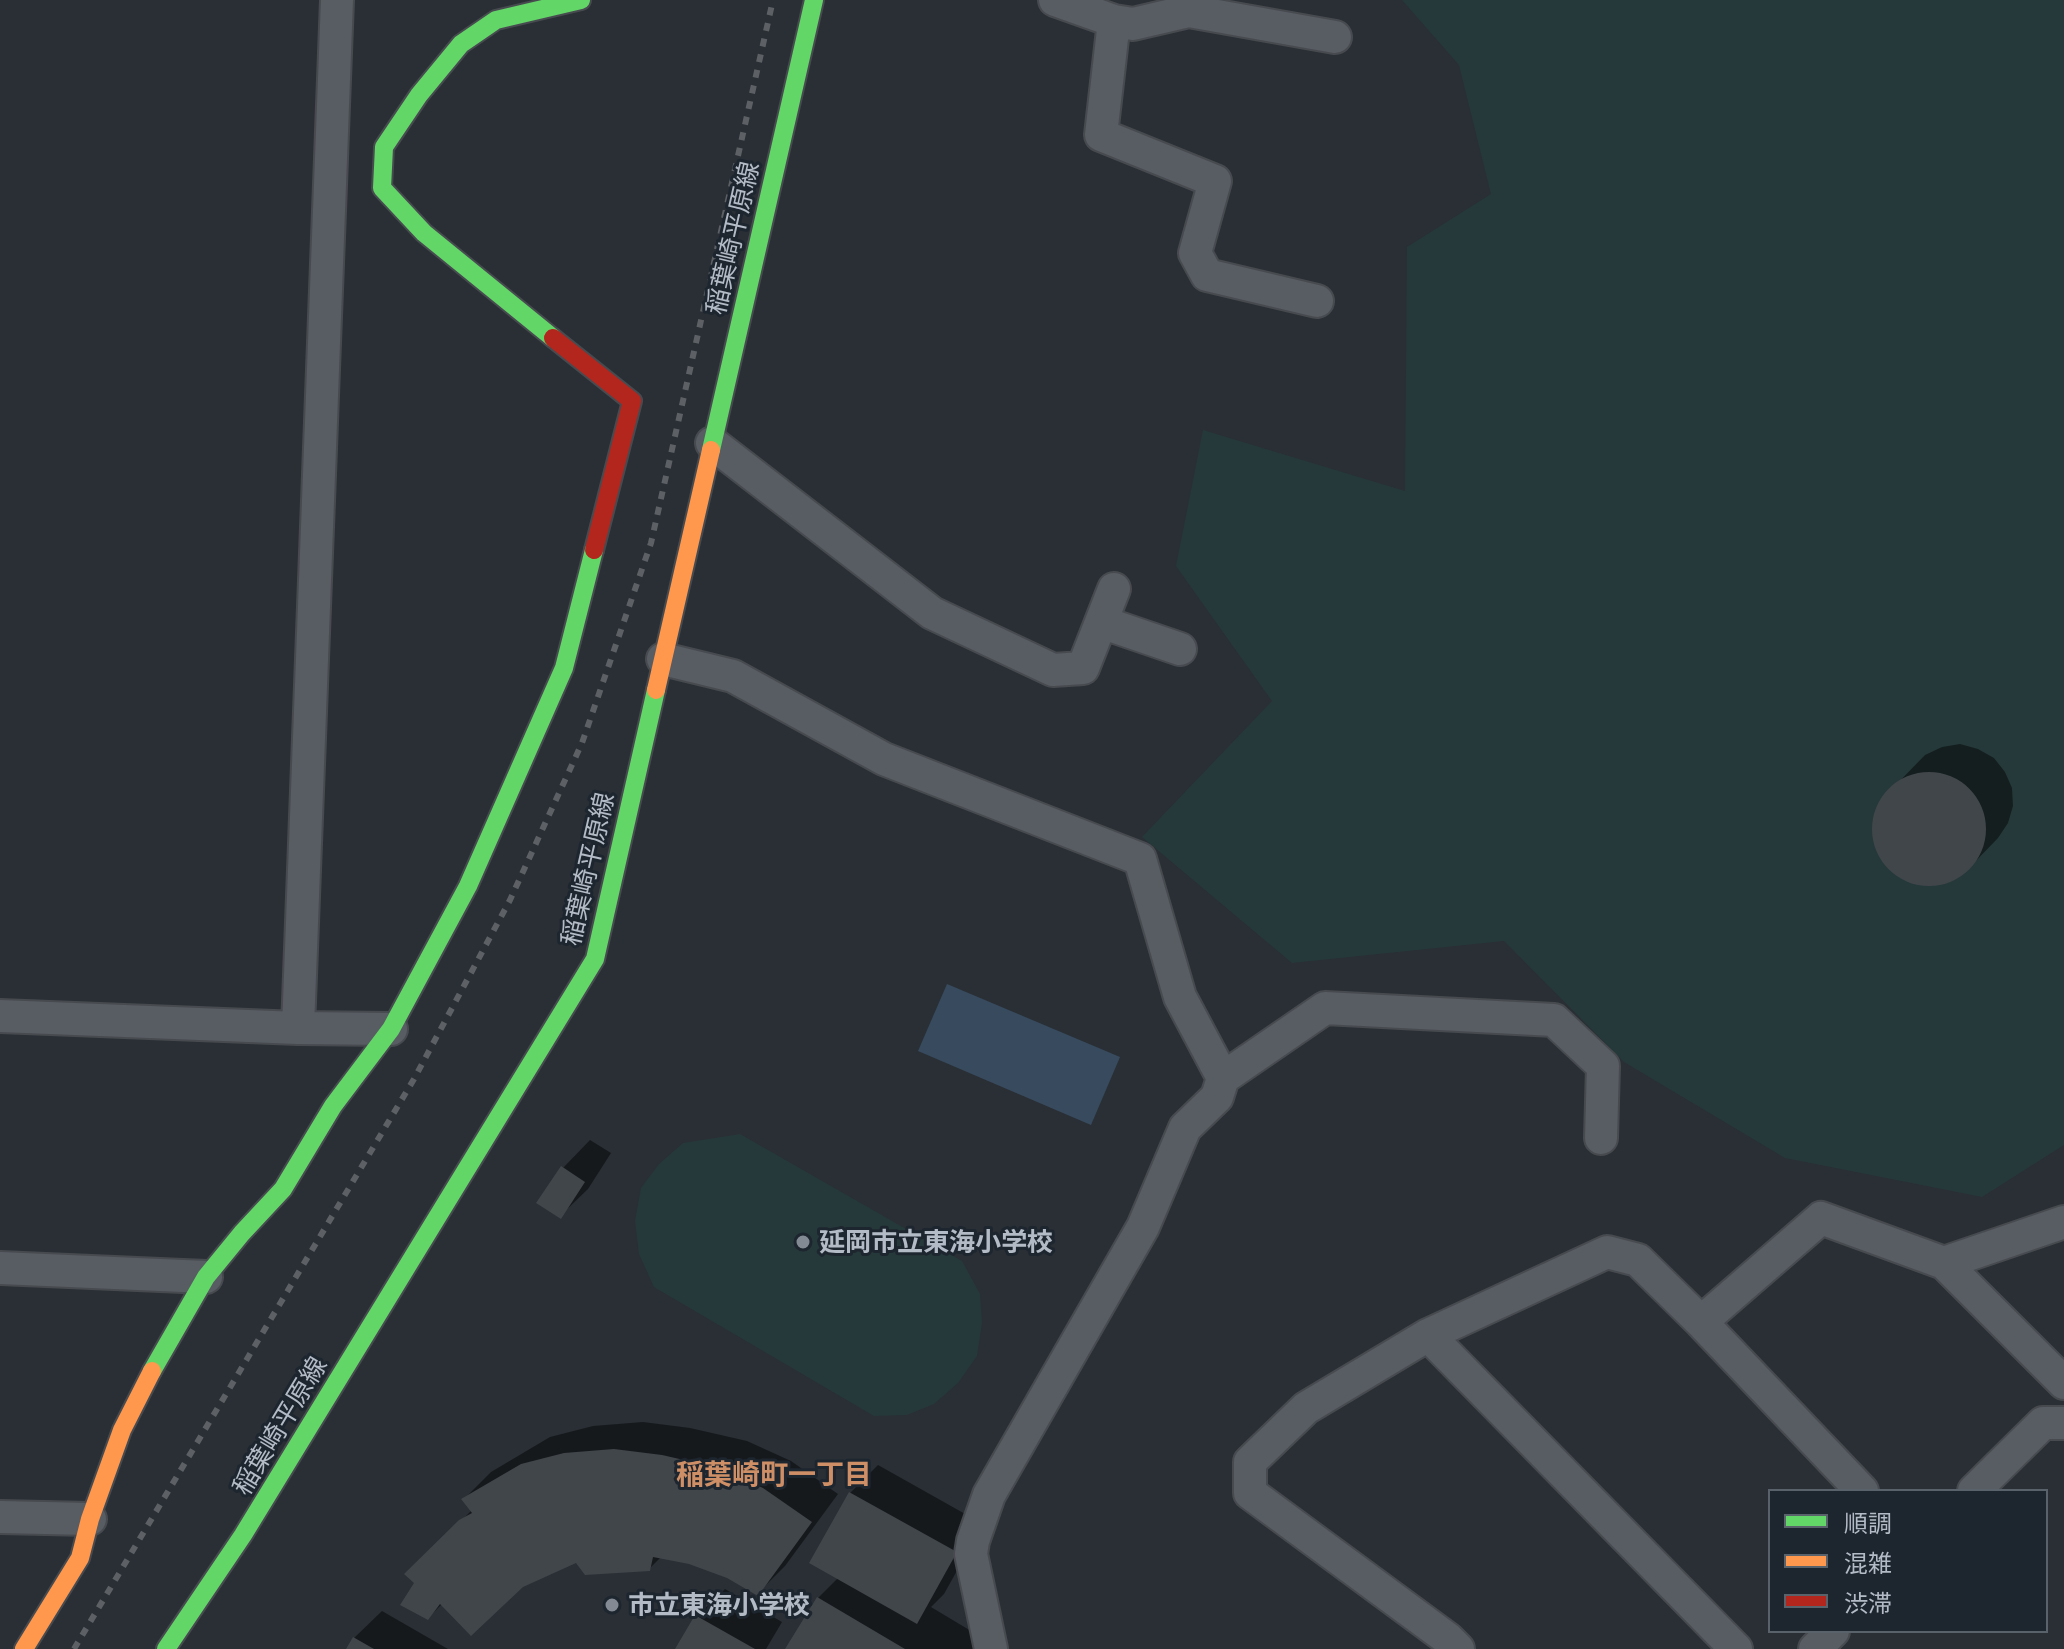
<!DOCTYPE html>
<html>
<head>
<meta charset="utf-8">
<style>
	body { margin:0 }
	#map { position:relative; width:2064px; height:1649px; overflow:hidden; background:#292f35; font-family:"Exo 2","Noto Sans JP",sans-serif }
	canvas { display:block }
	.legend { position:absolute; left:1768px; top:1489px; width:280px; height:144px; box-sizing:border-box; background:#1d252f; border:2px solid #59616b; margin:0; padding:10px 14px; list-style:none; font-size:24px; color:#b3bbc6 }
	.legend li { display:flex; align-items:center; gap:16px; height:40px }
	.legend b { width:40px; border:2px solid #59616b }
</style>
</head>
<body>
<div id="map">
<canvas width="2064" height="1649"></canvas>
<ul class="legend">
<li><b style="height:10px;background:#63d668"></b>順調</li>
<li><b style="height:10px;background:#ff974d"></b>混雑</li>
<li><b style="height:10px;background:#b3261e"></b>渋滞</li>
</ul>
</div>
<script>
const ctx = document.querySelector('canvas').getContext('2d');
ctx.lineJoin = 'round';
function paint(path, color) { ctx.fillStyle = color; ctx.fill(path, 'evenodd'); }
function strokePath(path, color, width, dash) { ctx.strokeStyle = color; ctx.lineWidth = width; ctx.lineCap = dash ? 'butt' : 'round'; ctx.setLineDash(dash || []); ctx.stroke(path); }
function label(font, color, halo, rows, align = 'center') {
  ctx.font = font + ' "Exo 2","Noto Sans JP",sans-serif'; ctx.lineWidth = 6; ctx.setLineDash([]); ctx.textBaseline = 'middle'; ctx.strokeStyle = halo; ctx.fillStyle = color; for (const [text, x, y, turn = 0] of rows) {
    ctx.save(); ctx.translate(x, y); ctx.rotate((+turn || 0) * Math.PI / 180); ctx.textAlign = isNaN(turn) ? turn : align; if (halo) ctx.strokeText(text, 0, 0); ctx.fillText(text, 0, 0); ctx.restore();
  }
}
const green = new Path2D(`
	M1402,0h662v1145l-82,52 -197,-39 -161,-96 -120,-121 -212,22 -150,-126 130,-136 -96,-135 27,-136 202,61 2,-244 84,-53 -32,-129z
	M740,1134l222,127 18,33 2,29 -5,33 -19,27 -24,21 -27,11 -33,1 -220,-129 -15,-33 -4,-33 6,-33 18,-24 24,-21z`);
const water = new Path2D(`
	M947,984l173,73 -29,68 -173,-74z`);
const shadow = new Path2D(`
	M1960,744l18,5 16,9 11,14 7,16 1,18 -5,17 -10,15 -28,29 -15,10 -17,7 -18,-1 -18,-6 -14,-11 -10,-16 -5,-18 3,-18 8,-17 41,-42 17,-8z
	M590,1140l21,13 -23,36 -28,27 3,-48z
	M643,1422l47,6 57,13 44,20 47,33 -53,72 -27,27 -31,-16 -38,-15 -28,-5 -12,12 -72,-9 -135,44 -14,14 -11,-36 -10,-8 65,-64 -8,-11 27,-27 59,-35 43,-11z
	M878,1465l105,59 -39,70 -13,13 70,42h-213l30,-51 20,-20 -27,-15 39,-70z
	M725,1589l57,33 -16,27h-88l19,-33z
	M382,1611l66,38h-100l6,-11z`);
const building = new Path2D(`
	M1872 829a57 57 0 1 1 114 0a57 57 0 1 1-114 0Z
	M561,1166l24,16 -24,37 -25,-16z
	M614,1449l48,6 57,13 44,20 49,34 -54,74 -31,-18 -38,-14 -36,-7 -3,14 -65,4 -9,-12 -53,24 -52,49 -31,-32 -12,16 -28,-15 14,-22 -10,-9 55,-54 13,-7 -11,-14 60,-35 43,-11z
	M849,1492l108,60 -40,72 -108,-61z
	M817,1597l88,52h-120z
	M695,1615l60,34h-80z
	M353,1637l21,12h-28z`);
const street = new Path2D(`
	M1055,0l59,21 19,3 56,-13 146,26
	M1114,21l-13,114 114,46 -20,72 12,22 110,26
	M712,443l220,170 121,57 30,-2 31,-79
	M1101,622l79,27
	M663,659l70,17 151,83 256,100 40,138 43,81 102,-70 229,12 49,46 -2,72
	M0,1016l298,12 93,1
	M298,1028l39,-1028
	M1944,1263l120,-41
	M0,1268l206,9
	M1701,1322l120,-104 123,45 120,120
	M1428,1335l308,314
	M1974,1491l69,-68h21
	M0,1517l90,2
	M991,1649l-20,-95 2,-13 16,-46 154,-268 42,-99 32,-31 6,-19
	M1458,1649l-10,-10 -198,-146v-31l56,-54 122,-73 179,-83 31,8 63,62 161,169
	M1815,1649l18,-18`);
const fast = new Path2D(`
	M553,338l-129,-105 -42,-45 2,-41 35,-52 42,-51 35,-24 85,-20
	M711,450l103,-450
	M152,1371l54,-94 36,-44 41,-44 50,-83 58,-77 77,-143 96,-218 30,-118
	M166,1649l77,-114 352,-576 61,-269`);
const slow = new Path2D(`
	M656,690l55,-240
	M24,1649l56,-91 10,-39 32,-89 30,-59`);
const jam = new Path2D(`
	M553,338l79,63 -38,149`);
const rail = new Path2D(`
	M74,1649l340,-570 96,-179 72,-157 69,-200 122,-543`);
const markers = [
	[803,1242,8,"#838a93"],
	[612,1605,8,"#838a93"]
];
const streetNames = [
	["稲葉崎平原線",733,238,-77],
	["稲葉崎平原線",588,869,-77],
	["稲葉崎平原線",280,1426,-59]
];
const poiNames = [
	["延岡市立東海小学校",819,1242],
	["市立東海小学校",628,1605]
];
const neighbourhoodNames = [
	["稲葉崎町一丁目",774,1475]
];
paint(green, '#26393a');
paint(water, '#384a5e');
paint(shadow, '#0007');
paint(building, '#41464b');
strokePath(street, '#474b50', 36);
strokePath(fast, '#474b50', 22);
strokePath(slow, '#474b50', 22);
strokePath(jam, '#474b50', 22);
strokePath(street, '#585c63', 32);
strokePath(fast, '#63d668', 18);
strokePath(slow, '#ff974d', 18);
strokePath(jam, '#b3261e', 18);
strokePath(rail, '#5d6166', 6, [8, 8]);
for (const [x, y, r, color] of markers) { const dot = new Path2D(); dot.arc(x, y, r, 0, 2 * Math.PI); ctx.fillStyle = color; ctx.fill(dot); strokePath(dot, '#1d252f', 3); }
label('26px', '#b3bbc6', '#1d252f', streetNames);
label('bold 26px', '#b3bbc6', '#1d252f', poiNames, 'left');
label('bold 28px', '#ce8f66', '#1d252f', neighbourhoodNames);
</script>
</body>
</html>
